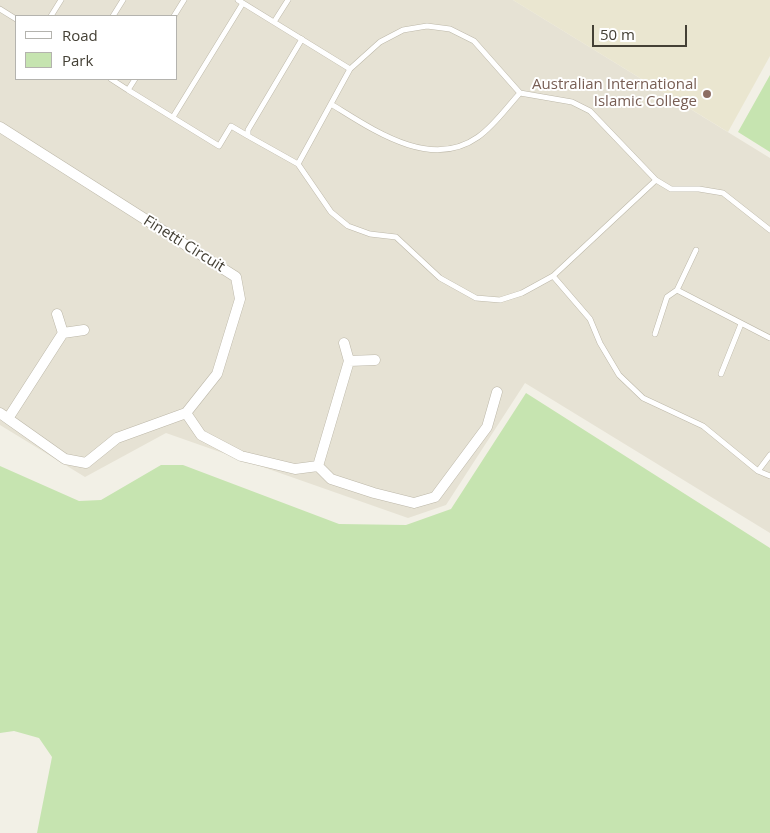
<!DOCTYPE html>
<html>
<head>
<meta charset="utf-8">
<style>
	body { margin:0 }
	#map { position:relative; width:770px; height:833px; overflow:hidden; background:#f2f0e6; font-family:"Open Sans",sans-serif }
	canvas { display:block }
	.legend { position:absolute; left:15px; top:15px; width:162px; height:65px; box-sizing:border-box; background:#fff; border:1px solid #b4b3ae; margin:0; padding:6px 9px; list-style:none; font-size:15px; color:#444035 }
	.legend li { display:flex; align-items:center; gap:10px; height:25px }
	.legend b { width:25px; border:1px solid #b4b3ae }
	.scale { position:absolute; left:592px; top:25px; width:95px; height:22px; box-sizing:border-box; border:2px solid #444035; border-top:0; padding-left:6px; font-size:15px; line-height:18px; white-space:nowrap; color:#444035; -webkit-text-stroke:4px #fff; paint-order:stroke }
</style>
</head>
<body>
<div id="map">
<canvas width="770" height="833"></canvas>
<ul class="legend">
<li><b style="height:6px;background:#fff"></b>Road</li>
<li><b style="height:14px;background:#c6e4b0"></b>Park</li>
</ul>
<div class="scale">50 m</div>
</div>
<script>
const ctx = document.querySelector('canvas').getContext('2d');
ctx.lineJoin = 'round';
function paint(path, color) { ctx.fillStyle = color; ctx.fill(path, 'evenodd'); }
function strokePath(path, color, width, dash) { ctx.strokeStyle = color; ctx.lineWidth = width; ctx.lineCap = dash ? 'butt' : 'round'; ctx.setLineDash(dash || []); ctx.stroke(path); }
function label(font, color, halo, rows, align = 'center') {
  ctx.font = font + ' "Open Sans",sans-serif'; ctx.lineWidth = 4; ctx.setLineDash([]); ctx.textBaseline = 'middle'; ctx.strokeStyle = halo; ctx.fillStyle = color; for (const [text, x, y, turn = 0] of rows) {
    ctx.save(); ctx.translate(x, y); ctx.rotate((+turn || 0) * Math.PI / 180); ctx.textAlign = isNaN(turn) ? turn : align; if (halo) ctx.strokeText(text, 0, 0); ctx.fillText(text, 0, 0); ctx.restore();
  }
}
const residential = new Path2D(`
	M0,0h513l257,158v375l-245,-150 -79,122 -38,13 -242,-85 -81,44 -85,-52zM16,16h160v63h-160z`);
const education = new Path2D(`
	M513,0h257v56l-42,76z`);
const green = new Path2D(`
	M770,75v77l-32,-20z
	M526,393l244,155v285h-733l15,-76 -13,-19 -25,-7 -14,2v-267l79,35 22,-1 60,-35h22l156,59 67,1 45,-16z`);
const service = new Path2D(`
	M238,0l112,69
	M0,9l16,10
	M51,16l10,-16
	M113,16l10,-16
	M174,16l10,-16
	M274,22l14,-22
	M302,39l-54,91v6l50,28 33,48 17,14 22,8 26,3 44,41 36,20 24,2 22,-7 31,-17 103,-96
	M111,79l17,11
	M135,79l-7,11 91,56 12,-20 17,10
	M331,104c41,25 99,67 147,33 16,-11 29,-30 42,-44
	M173,117l70,-114
	M298,164l52,-95 30,-27 23,-12 24,-4 23,3 24,12 46,52 52,9 18,9 66,69 15,9h28l24,4 47,37
	M553,276l37,43 10,24 19,32 24,23 60,28 55,45 12,5
	M677,290l93,48
	M655,334l12,-37 10,-7 19,-40
	M721,374l20,-50
	M758,471l12,-16`);
const minor = new Path2D(`
	M0,127l236,150 4,22 -23,75 -31,39 -69,25 -31,25 -21,-4 -65,-46
	M57,314l6,19
	M349,361l26,-1
	M186,413l15,22 40,21 54,13 23,-3 31,-105 -5,-18
	M9,417l54,-84 21,-3
	M318,466l13,13 43,14 40,10 21,-6 52,-70 10,-35`);
const markers = [
	[707,94,5,"#8d6e63"]
];
const educationNames = [
	["Australian International",697,85],
	["Islamic College",697,102]
];
const streetNames = [
	["Finetti Circuit",184,244,32]
];
paint(residential, '#e6e2d4');
paint(education, '#eae6d0');
paint(green, '#c6e4b0');
strokePath(service, '#bdb8a9', 6);
strokePath(minor, '#bdb8a9', 11);
strokePath(service, '#fff', 5);
strokePath(minor, '#fff', 10);
for (const [x, y, r, color] of markers) { const dot = new Path2D(); dot.arc(x, y, r, 0, 2 * Math.PI); ctx.fillStyle = color; ctx.fill(dot); strokePath(dot, '#fff', 2); }
label('15px', '#785e54', '#fff', educationNames, 'right');
label('15px', '#444035', '#fff', streetNames);
</script>
</body>
</html>
